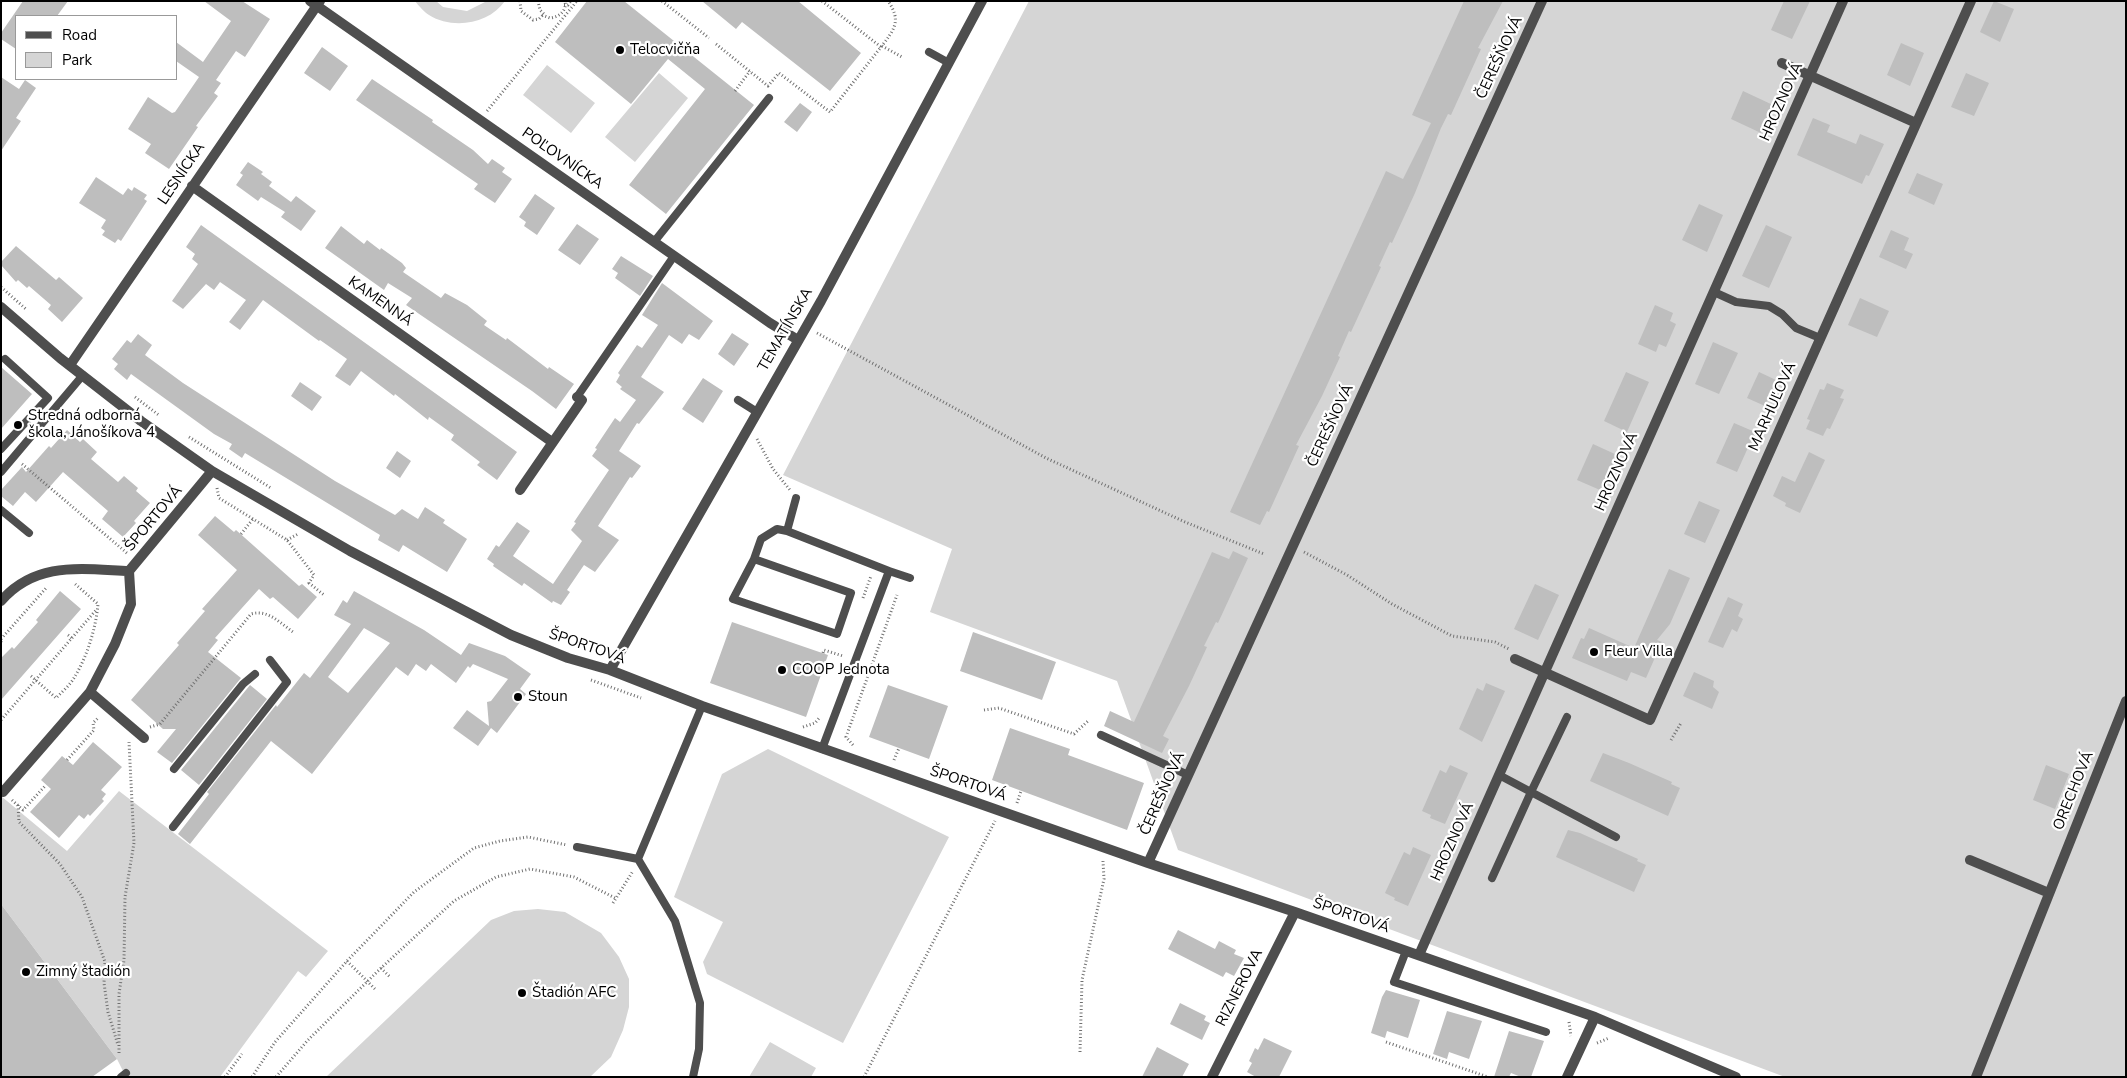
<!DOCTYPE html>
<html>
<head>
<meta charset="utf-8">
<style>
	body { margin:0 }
	#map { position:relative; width:2127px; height:1078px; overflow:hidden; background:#fff; font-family:"Nunito Sans",sans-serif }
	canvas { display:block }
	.frame { position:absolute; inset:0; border:2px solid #000; pointer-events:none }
	.legend { position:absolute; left:15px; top:15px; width:162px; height:65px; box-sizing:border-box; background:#fff; border:1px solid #999; margin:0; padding:6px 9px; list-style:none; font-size:15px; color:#000 }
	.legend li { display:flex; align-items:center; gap:10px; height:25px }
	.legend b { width:25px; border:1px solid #999 }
</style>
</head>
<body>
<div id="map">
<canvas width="2127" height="1078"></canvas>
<div class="frame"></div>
<ul class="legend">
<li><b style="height:6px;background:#4e4e4e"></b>Road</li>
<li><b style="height:14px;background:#d5d5d5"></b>Park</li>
</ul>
</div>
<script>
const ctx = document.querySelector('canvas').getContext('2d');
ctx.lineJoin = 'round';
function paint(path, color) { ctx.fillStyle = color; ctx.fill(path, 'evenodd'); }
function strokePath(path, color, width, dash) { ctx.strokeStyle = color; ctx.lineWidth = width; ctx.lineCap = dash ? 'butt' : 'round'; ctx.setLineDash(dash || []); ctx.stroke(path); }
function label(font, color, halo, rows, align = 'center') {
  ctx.font = font + ' "Nunito Sans",sans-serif'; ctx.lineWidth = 4.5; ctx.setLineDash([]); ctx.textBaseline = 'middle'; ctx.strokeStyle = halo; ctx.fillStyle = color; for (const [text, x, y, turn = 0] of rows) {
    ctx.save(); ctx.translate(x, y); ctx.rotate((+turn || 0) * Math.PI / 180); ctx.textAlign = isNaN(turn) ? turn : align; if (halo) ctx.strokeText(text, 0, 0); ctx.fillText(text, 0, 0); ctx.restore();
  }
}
const green = new Path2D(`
	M415,1h21l7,6 24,4 20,-10h18c-16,23 -52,29 -76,14 -5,-3 -10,-9 -14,-14z
	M1029,1h1097v1076h-341l-607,-227 -61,-169 -187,-69 22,-63 -169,-74z
	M547,65l48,38 -24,30 -48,-38z
	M659,73l29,25 -53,64 -30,-25z
	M768,749l181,88 -106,206 -136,-69 -4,-12 20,-40 -49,-25 48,-123z
	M119,791l209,160 -22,26 -8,-6 -78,106h-94l-9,-18 -116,-155v-108l66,55z
	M538,909l27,3 36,21 18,24 10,22v28l-6,23 -12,27 -21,20h-264l165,-157 23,-9z
	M770,1042l46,26 -5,9h-62z`);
const building = new Path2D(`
	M23,1h45l-11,15h-41v33l-15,-10v-6z
	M204,1h38l28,18 -25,38 -9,-6 -20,29 5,3 -7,10 4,3 -22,30 2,1 -29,42 -24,-16 6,-9 -23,-15 20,-32 24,16 3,-1 24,-35 -23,-16v-19l27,20 28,-41z
	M587,1h37l130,104 -88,109 -37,-29 76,-96 -37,-30 -37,45 -76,-62z
	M702,1h96l63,52 -31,38 -88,-69 -6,7z
	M1464,1h39l-25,47 3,1 -30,66 -3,-1 -7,14 -26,65 -23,50 -2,-1 -11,24 2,1 -30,65 -2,-1 -11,25 2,1 -18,39 -26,49 3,1 -30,66 -2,-1 -7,14 -30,-13 156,-341 17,8 28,-56 -19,-8z
	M1784,1h26l-18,38 -21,-9z
	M1994,1l20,8 -14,33 -20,-10z
	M1901,43l23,10 -14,33 -23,-11z
	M322,47l26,19 -18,25 -26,-18z
	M1966,73l23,10 -15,33 -23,-9z
	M1,77l18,12 6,-9 11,8 -20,30 5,3 -20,30z
	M372,79l61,41 -1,2 41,28 15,14 4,-5 13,9 -3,4 10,7 -17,24 -21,-14 4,-5 -122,-84z
	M1743,91l30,14 -12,28 -30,-14z
	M800,103l12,9 -15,20 -13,-10z
	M1813,118l17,7 -3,7 29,12 4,-10 24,10 -15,32 -3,-1 -4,9 -65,-29z
	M248,162l15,10 -2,2 11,8 -3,4 22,16 5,-6 20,15 -15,20 -20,-14 4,-5 -24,-15 -3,4 -22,-16 7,-10 -3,-2z
	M1917,173l26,11 -9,21 -26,-12z
	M96,177l27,18 5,-7 4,3 2,-4 13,8 -3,4 3,2 -26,40 -3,-2 -3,4 -13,-8 3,-4 -4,-3 5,-8 -27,-17z
	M535,194l20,14 -18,27 -13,-9 2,-4 -7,-5z
	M1699,204l24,11 -16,37 -25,-12z
	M577,224l22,15 -19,26 -22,-15z
	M201,225l316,227 -20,28 -20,-15 3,-3 -29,-22 3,-5 -25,-18 -1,3 -33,-26 -1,2 -33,-25 -11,15 -15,-10 12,-17 -27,-19 -1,1 -56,-41 -23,30 -11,-8 17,-22 -26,-18 -6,8 -8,-6 -23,25 -11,-8 26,-37 -6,-5 3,-5 -9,-7z
	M1766,225l26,12 -23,51 -27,-12z
	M341,226l23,18 3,-4 13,10 1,-2 21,15 4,5 -3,4 38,26 4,-5 22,12 20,16 -3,4 22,15 1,-2 41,31 1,-2 25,17 -18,25 -24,-18 -126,-86 6,-7 -24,-15 -4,7 -59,-42z
	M1891,230l18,8 -5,12 9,4 -7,15 -27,-12z
	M16,246l40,34 3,-3 24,21 -21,24 -14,-13 3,-4 -22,-19 -2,2 -9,-8 -2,2 -15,-17v-3z
	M621,256l32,20 -13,20 -25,-18 3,-5 -6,-4z
	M662,283l51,38 -14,19 -10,-6 -7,10 -13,-9 -28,42 23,15 -25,32 -2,-1 -18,28 22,15 -9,12 -2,-1 -32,49 21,14 -24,32 -11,-7 -17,25 3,2 -9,13 -8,-4 -1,2 -28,-20 -2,3 -29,-20 1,-2 -7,-5 9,-14 3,2 18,-25 13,9 -17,25 40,28 29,-43 -11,-11 5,-7 -2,-1 35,-52 -17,-14 5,-7 -2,-1 20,-30 5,4 16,-22 -16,-11 2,-2 -6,-5 4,-7 -2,-2 19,-28 5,3 16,-23 -16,-10z
	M1860,298l29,13 -12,26 -29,-12z
	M1655,305l18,8 -3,8 6,3 -10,23 -7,-3 -3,8 -18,-8z
	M732,333l17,11 -15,22 -16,-12z
	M138,334l14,11 -7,10 38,28 152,98 60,34 7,-6 16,10 7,-12 20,13 -2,3 24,16 -20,33 -44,-27 -4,7 -21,-12 2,-5 -135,-82 -3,5 -13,-9 3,-5 -18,-10 -83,-60 -4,6 -13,-11 4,-5 -6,-5 15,-19 4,3z
	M1713,342l25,11 -19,41 -24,-10z
	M1,367l31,27 -31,35z
	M1626,372l23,10 -22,50 -23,-11z
	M1759,372l17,8 -11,26 -18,-8z
	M703,378l20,13 -20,32 -21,-14z
	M300,382l22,15 -10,14 -21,-15z
	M1827,383l17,7 -4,8 4,1 -14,30 -3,-1 -4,8 -17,-7 4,-9 -3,-1 13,-30 4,1z
	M1734,423l21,9 -18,40 -21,-9z
	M67,430l13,12 3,-3 14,13 -6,7 27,23 6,-6 14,12 -2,3 14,12 -16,18 2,2 -13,14 -21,-18 6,-8 -45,-39 -27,30 -11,-10 -12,14 -12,-10v-6l21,-23 4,5 23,-26 2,2z
	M1593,444l24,11 -17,35 -23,-10z
	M397,451l14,10 -11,17 -14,-10z
	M1809,452l16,8 -25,53 -15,-7 1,-3 -13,-7 9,-20 13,6z
	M1699,501l21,9 -15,33 -21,-9z
	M215,516l19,16 2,-2 63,56 3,-2 15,13 -19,22 -25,-22 -3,2 -11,-10 -44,49 3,2 -10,12 33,26 -69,85 -15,-11 19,-23h-13l-32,-29 48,-55 -2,-2 28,-32 -3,-2 35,-39 -39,-35z
	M1233,551l15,7 -30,65 -2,-1 -12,24 3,1 -18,39 -26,50 6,3 -7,14 -58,-27 6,-15 24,11 78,-170 17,7z
	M1669,569l21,9 -20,46 -13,16 8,3 -5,11 -3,-1 -11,25 -15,-6 -4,9 -55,-23 9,-20 3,1 5,-11 45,20z
	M1535,584l24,11 -21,45 -24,-11z
	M60,591l21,18 -80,91v-42l11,-11 2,2 24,-27 -2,-2z
	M354,591l70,39 37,25 8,-12 36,13 26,18 -11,15 6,5 -29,39 -6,-5 -13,18 -25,-18 14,-18 22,16 -2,-24 4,-1 17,-22 -35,-15 -3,4 -2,-2 -12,17 -25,-19 -5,7 -10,-7 -8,12 -12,-9 -84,107 -41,-33 -81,103 -12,-10 31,-40 -2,-2 69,-87 1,2 27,-34 6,5 41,-54 -17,-9 9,-15 4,3zM364,628l26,15 -42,50 -20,-16z
	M1728,597l15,7 -5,12 5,3 -6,13 -5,-3 -9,19 -15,-6z
	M732,622l96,33 -22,62 -96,-34z
	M973,632l83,30 -14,38 -82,-29z
	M1694,672l20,9 -1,6 6,5 -7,17 -29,-13z
	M1486,683l19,8 -23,51 -23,-13 18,-41 6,3z
	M250,685l17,14 -68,86 -18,-15z
	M888,685l60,21 -19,53 -60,-22z
	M1010,728l60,21 -2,6 76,28 -17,47 -135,-50z
	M93,742l29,25 -21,23 5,4 -4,5 2,2 -14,15 -2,-2 -4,5 -5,-4 -20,23 -29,-26 21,-23 -10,-9 21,-24 11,9z
	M1603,753l26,10 43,19 -1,2 9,4 -12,28 -78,-35z
	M1450,765l18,8 -23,51 -15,-6 1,-3 -9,-4 18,-41 6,3z
	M2046,765l23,9 -14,35 -22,-9z
	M1568,830l12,3 58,26 -1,2 9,4 -12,27 -78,-35z
	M1413,847l18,8 -23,51 -14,-6 1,-2 -10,-5 19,-41 6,3z
	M1,904l116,155 -25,18h-91z
	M1178,930l37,19 4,-8 17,9 -2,4 10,4 -10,18 -8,-4 -3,5 -55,-28z
	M1386,990l34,10 -12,38 -21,-7 -2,7 -14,-5 11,-36z
	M1180,1003l26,13 -2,4 6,3 -8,17 -32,-16z
	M1447,1011l35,10 -13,38 -20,-7 -2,7 -14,-5z
	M1509,1031l35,10 -13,36h-10l-10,-4 -2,4h-15z
	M1264,1038l28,13 -13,26h-23l-9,-5 5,-9 -3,-2 6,-13 3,2z
	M1157,1047l32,17 -7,13h-40z`);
const path = new Path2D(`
	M520,1l1,10 12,9 6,-1 5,-5 -4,-4 -2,-9
	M662,1l47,37
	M564,5h4l3,-4
	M542,15l8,3c9,-1 17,-7 15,-17
	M716,44l52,42 11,-13 51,39 51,-65 -59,-46
	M882,46l20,11
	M881,47c13,-17 21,-26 7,-46
	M735,91l15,-20
	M487,111l90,-110
	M1,287l26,23
	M817,333l229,125 139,64 79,32
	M135,397l25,19
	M189,437l82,51
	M757,439l16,30 17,21
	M22,464l106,90
	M217,488l2,10 68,42 27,35 -5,8 15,12
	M241,534l12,-15
	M287,540l11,-6
	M1304,552l43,23 45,29 60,32 43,6 14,7
	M863,598l8,-22
	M68,635l4,3
	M1,639l46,-52
	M1,642l2,2
	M823,653l1,-3 19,6
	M31,676l25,22c6,-6 14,-13 18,-20 13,-21 22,-50 24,-74l-24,-21
	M591,680l50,18
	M984,710l15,-2 75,26 14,-13
	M1,720l96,-111
	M150,727l10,-3 91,-110c17,-5 29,9 42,18
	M803,727l12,-4 5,-6
	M1671,740l10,-17
	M853,745l-7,-8 51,-142
	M67,760l27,-30 -1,-7 6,-6
	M894,760l5,-12
	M12,800l11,10 23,-25
	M1017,803l4,-12
	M18,805l1,17 41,42 22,33 23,65 -1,21 4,29 10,33
	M613,903l20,-32
	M347,961l29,29
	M381,968l9,9
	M1569,1022l2,14
	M1386,1042l102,35
	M1597,1043l12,-5
	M1080,1052l2,-72 22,-101 -1,-18
	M119,1053v-59l5,-34 1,-63 9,-54 -5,-101
	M225,1077l17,-23
	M252,1077l23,-35 72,-81 67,-69 60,-44 26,-7 28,-4 39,8
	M276,1077l32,-37 73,-72 73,-67 42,-24 34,-8 44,8 43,22
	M864,1077l131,-256`);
const lane = new Path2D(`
	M929,52l20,11
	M654,242l115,-144
	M1714,292l22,10 33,4 13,8 14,14 24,10
	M577,397l97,-141
	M738,400l19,12
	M1,449l47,-51 -43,-39
	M1,472l82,-97
	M1,510l28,23
	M787,531l9,-33
	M754,559l-21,40 104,35 14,-41 -97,-34 7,-20 16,-10 10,2 102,40 -67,178
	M889,571l21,7
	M1567,717l-36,75 85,45
	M1101,735l87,40
	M174,769l69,-85 12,-10
	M173,827l114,-145 -17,-22
	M577,847l61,12 64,-153
	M638,859l37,62 25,82 -1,46 -6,28
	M1492,878l39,-86 -32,-17
	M1406,951l-12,31 152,50
	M121,1077l5,-4`);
const street = new Path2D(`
	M310,1l460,322 28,17
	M1782,63l134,60
	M192,186l360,256
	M1,307l59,51 81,63 71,50 138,80 161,84 57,23 42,12 92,36 446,157 147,49 300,105 141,60
	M70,365l250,-364
	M520,490l62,-90 -5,-3
	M1,601c35,-40 80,-32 128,-30l83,-100
	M1515,659l135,61 321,-719
	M610,670l211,-369 161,-300
	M90,692l54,46
	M3,792l87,-100 25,-48 16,-40 -2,-33
	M1970,860l79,33
	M1148,863l394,-862
	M1419,955l424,-954
	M1212,1077l83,-165
	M1567,1077l28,-60
	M1976,1077l150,-376`);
const markers = [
	[620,50,5,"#000"],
	[18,425,5,"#000"],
	[1594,652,5,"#000"],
	[782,670,5,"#000"],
	[518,697,5,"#000"],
	[26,972,5,"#000"],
	[522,993,5,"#000"]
];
const poiNames = [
	["Telocvičňa",630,50],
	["Stredná odborná",28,416],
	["škola, Jánošíkova 4",28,433],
	["Fleur Villa",1604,652],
	["COOP Jednota",792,670],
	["Stoun",528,697],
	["Zimný štadión",36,972],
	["Štadión AFC",532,993]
];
const streetNames = [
	["ČEREŠŇOVÁ",1500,58,-65],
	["HROZNOVÁ",1782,102,-66],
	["POĽOVNÍCKA",562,159,35],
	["LESNÍCKA",182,174,-56],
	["KAMENNÁ",380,302,35],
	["TEMATÍNSKA",786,330,-60],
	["MARHUĽOVÁ",1773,407,-66],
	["ČEREŠŇOVÁ",1331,426,-65],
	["HROZNOVÁ",1617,472,-66],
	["ŠPORTOVÁ",154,519,-50],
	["ŠPORTOVÁ",587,647,19],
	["ŠPORTOVÁ",968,784,19],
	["ORECHOVÁ",2074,791,-68],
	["ČEREŠŇOVÁ",1163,794,-66],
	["HROZNOVÁ",1453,842,-66],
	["ŠPORTOVÁ",1351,916,19],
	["RIZNEROVA",1240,988,-63]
];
paint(green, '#d5d5d5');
paint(building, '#bebebe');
strokePath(path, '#707070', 3, [1, 2.5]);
strokePath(lane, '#4e4e4e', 8);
strokePath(street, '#4e4e4e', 10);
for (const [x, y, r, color] of markers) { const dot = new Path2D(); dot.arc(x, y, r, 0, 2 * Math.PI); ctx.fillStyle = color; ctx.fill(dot); strokePath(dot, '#fff', 2); }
label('15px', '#000', '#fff', poiNames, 'left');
label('15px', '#000', '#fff', streetNames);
</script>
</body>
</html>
